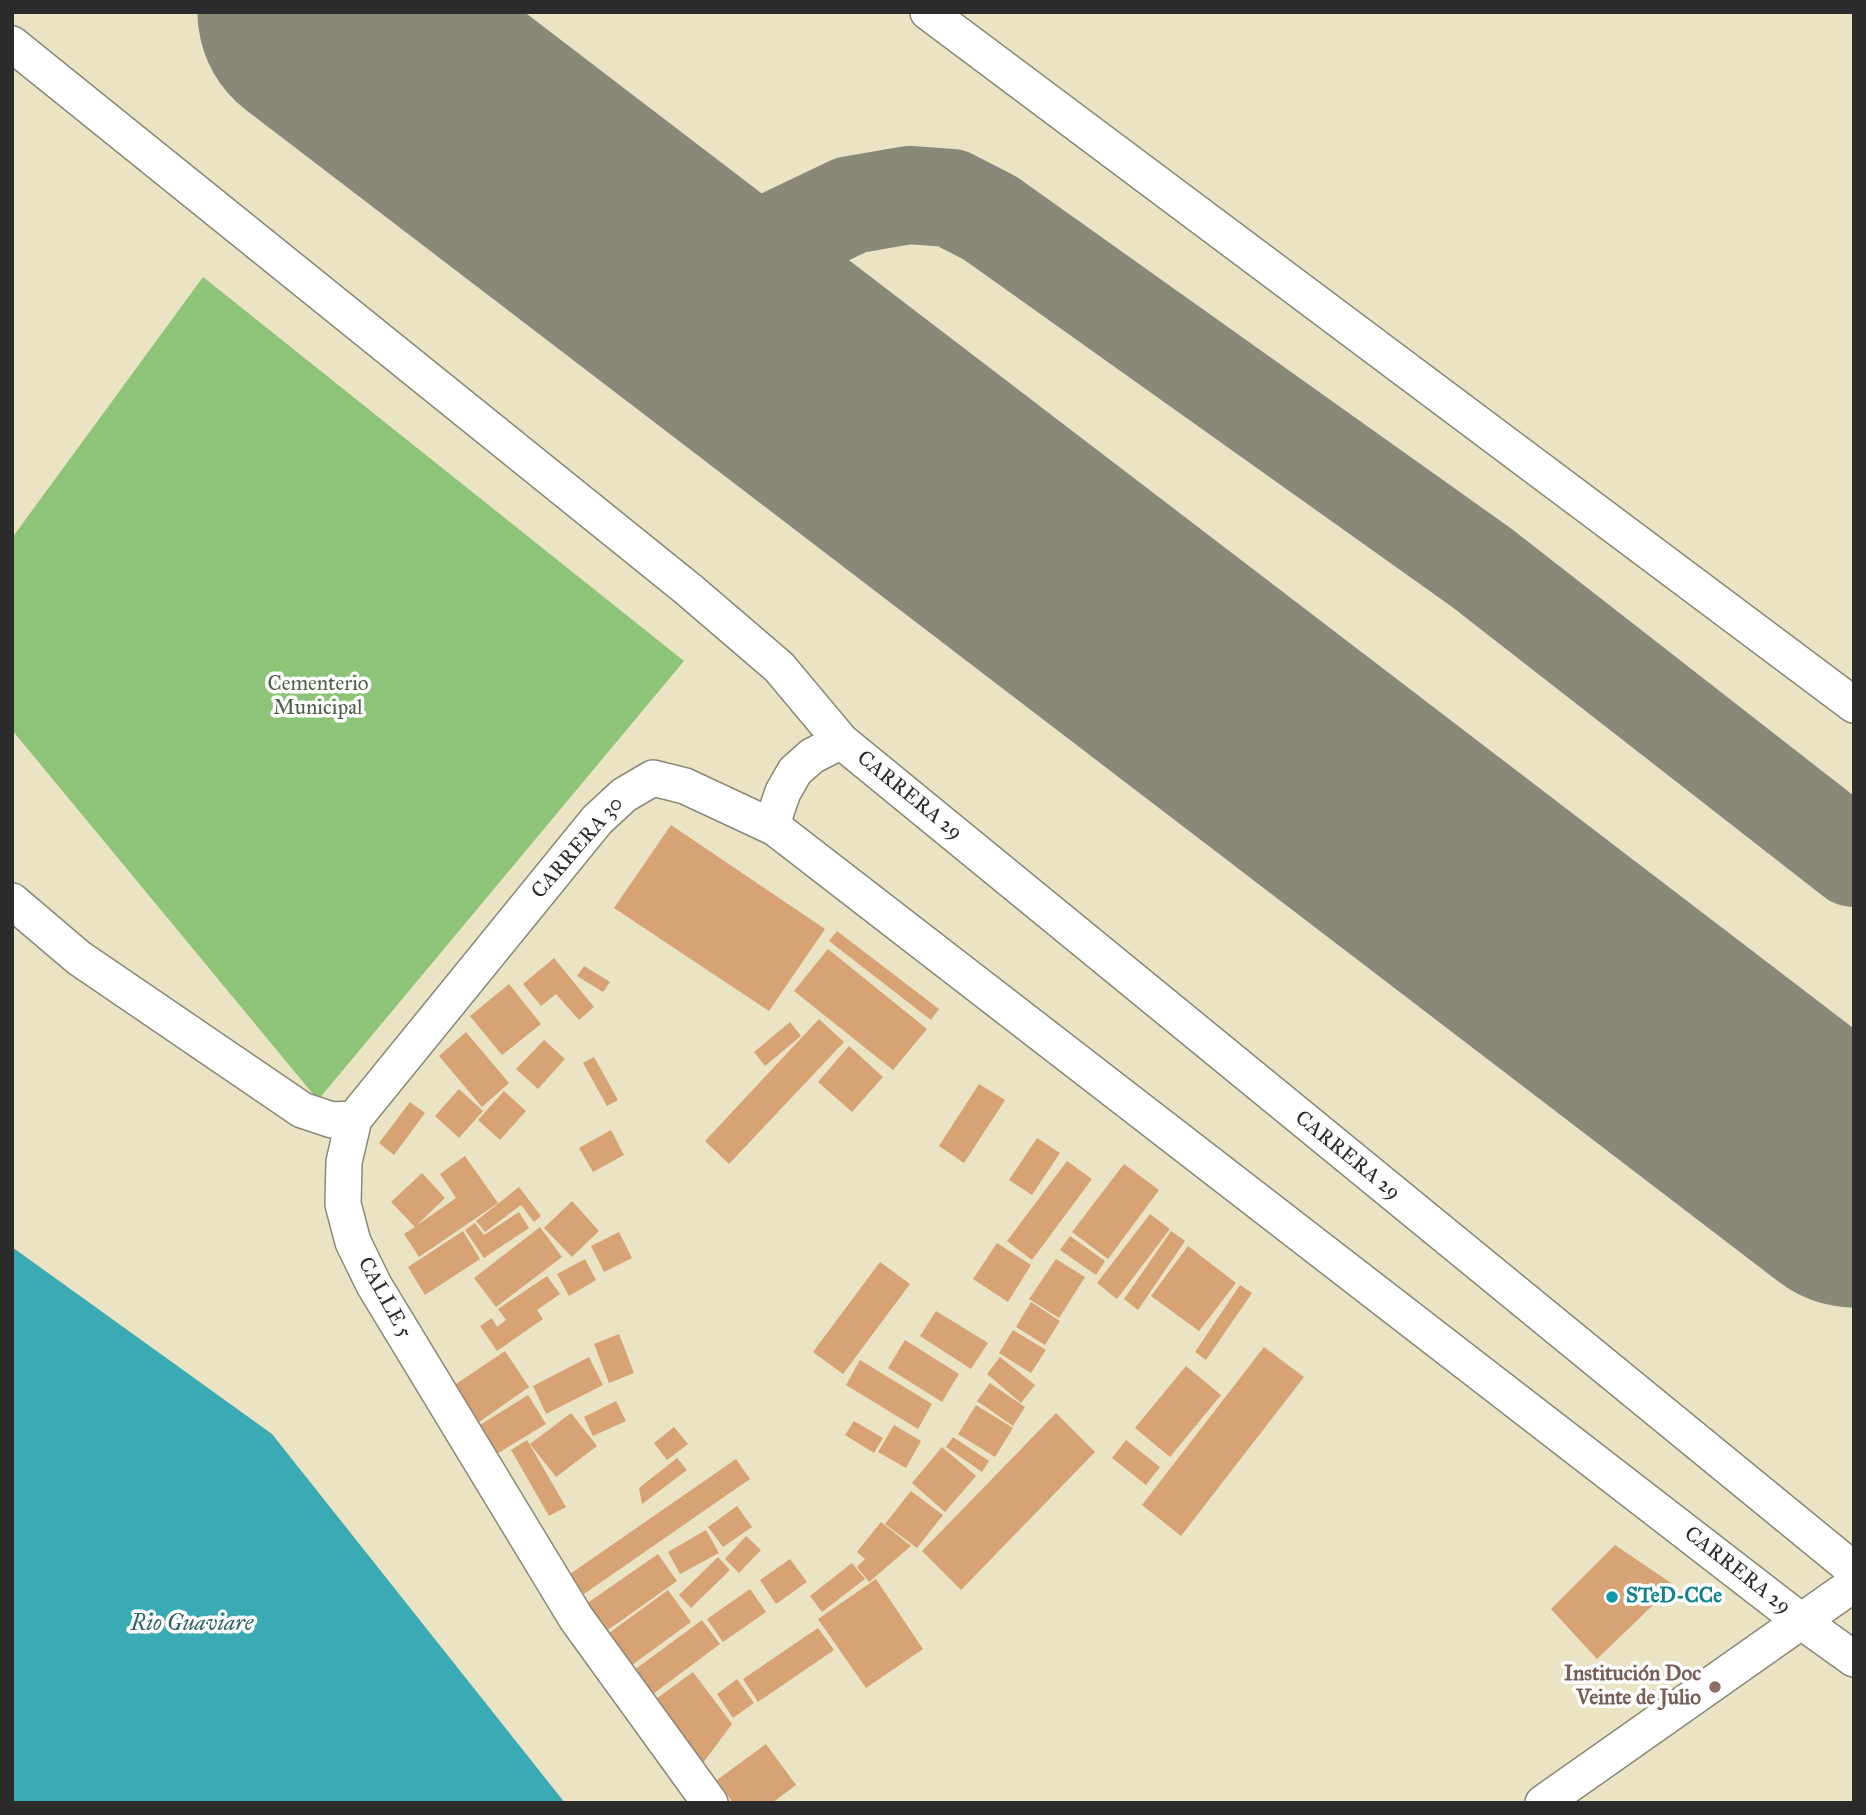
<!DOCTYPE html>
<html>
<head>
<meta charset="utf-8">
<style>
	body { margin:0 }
	#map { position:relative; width:1866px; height:1815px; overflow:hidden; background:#eae4c4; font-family:"IM FELL Great Primer",serif }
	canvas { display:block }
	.frame { position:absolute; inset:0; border:14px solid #2b2b2b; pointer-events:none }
</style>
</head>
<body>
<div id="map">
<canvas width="1866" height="1815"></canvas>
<div class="frame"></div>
</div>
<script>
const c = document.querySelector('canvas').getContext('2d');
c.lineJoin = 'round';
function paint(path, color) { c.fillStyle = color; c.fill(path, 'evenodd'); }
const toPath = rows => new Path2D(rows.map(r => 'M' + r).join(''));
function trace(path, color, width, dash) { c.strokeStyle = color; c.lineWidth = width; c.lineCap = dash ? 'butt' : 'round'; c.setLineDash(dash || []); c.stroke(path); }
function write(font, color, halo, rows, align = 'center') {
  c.font = font + ' "IM FELL Great Primer",serif'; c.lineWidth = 7; c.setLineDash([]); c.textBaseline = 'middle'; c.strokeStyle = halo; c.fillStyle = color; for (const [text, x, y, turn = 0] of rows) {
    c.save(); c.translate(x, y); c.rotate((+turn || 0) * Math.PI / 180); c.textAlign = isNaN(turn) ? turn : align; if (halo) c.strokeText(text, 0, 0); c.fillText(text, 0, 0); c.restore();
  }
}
paint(toPath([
	[203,277,684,661,318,1100,12,730,12,538]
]), '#8dc477');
paint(toPath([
	[12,1247,272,1434,565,1803,12,1803]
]), '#3aabb5');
trace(toPath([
	[679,287,851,205,909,195,951,198,990,218,1482,568,1854,858]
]), '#8a8878', 98);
trace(toPath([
	[321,12,1854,1184]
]), '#8a8878', 247);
paint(toPath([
	[671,825,825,929,769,1011,614,908],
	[837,931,939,1009,931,1020,829,941],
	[828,949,927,1029,893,1070,794,991],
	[554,958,594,1007,579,1020,556,994,541,1006,523,984],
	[584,966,610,982,603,992,577,976],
	[509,984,541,1024,502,1055,470,1016],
	[819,1019,844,1042,729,1164,705,1141],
	[790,1022,801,1036,765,1066,754,1052],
	[466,1032,509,1083,482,1107,439,1056],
	[544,1040,565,1059,538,1089,516,1069],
	[849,1046,883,1077,852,1112,818,1082],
	[594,1057,618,1100,607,1106,583,1063],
	[979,1084,1005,1100,964,1163,939,1146],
	[459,1089,483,1111,459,1138,435,1116],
	[504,1091,526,1111,500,1140,478,1120],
	[410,1102,425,1113,394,1155,379,1143],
	[611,1130,624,1155,593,1172,579,1148],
	[1037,1138,1060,1153,1032,1195,1009,1180],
	[465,1156,498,1203,419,1257,404,1234,415,1227,391,1202,422,1173,445,1198,416,1226,456,1198,440,1174],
	[1067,1161,1092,1179,1032,1260,1007,1241],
	[1124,1164,1159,1190,1108,1259,1072,1232],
	[519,1187,541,1216,534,1222,521,1205,485,1232,476,1221],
	[572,1201,599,1231,572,1257,544,1228],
	[519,1212,529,1228,484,1258,465,1230,475,1223,484,1235],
	[1150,1214,1170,1229,1117,1299,1097,1283],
	[540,1227,562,1257,496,1307,474,1278],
	[463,1231,480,1259,425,1295,408,1267],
	[1171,1231,1185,1241,1138,1310,1124,1299],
	[619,1232,632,1258,604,1272,591,1246],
	[1070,1236,1105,1261,1096,1275,1060,1250],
	[997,1243,1031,1265,1008,1302,973,1279],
	[1188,1246,1236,1283,1199,1331,1151,1296],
	[585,1259,596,1280,569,1296,557,1274],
	[1056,1259,1085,1277,1059,1318,1029,1299],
	[880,1262,910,1284,843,1374,813,1352],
	[547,1276,560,1294,537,1310,543,1319,497,1351,480,1326,492,1318,497,1327,506,1320,498,1309],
	[1240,1285,1252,1293,1206,1360,1195,1352],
	[1031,1302,1060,1321,1045,1345,1016,1327],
	[936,1311,988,1343,971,1369,920,1336],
	[1013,1330,1046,1350,1031,1373,999,1353],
	[619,1334,634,1373,609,1383,594,1344],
	[905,1340,959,1374,942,1402,888,1368],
	[1264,1347,1304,1377,1181,1536,1142,1505],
	[505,1351,529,1387,472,1427,447,1390],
	[589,1357,603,1385,546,1414,533,1386],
	[1000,1357,1035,1385,1021,1403,987,1374],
	[860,1360,932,1404,918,1429,846,1385],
	[1186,1366,1221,1395,1170,1457,1135,1428],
	[990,1383,1025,1407,1013,1426,977,1401],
	[528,1395,546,1424,490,1458,472,1430],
	[616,1401,626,1421,593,1436,584,1417],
	[976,1405,1013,1428,995,1457,958,1434],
	[571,1413,597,1446,556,1477,530,1444],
	[1056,1413,1095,1452,961,1590,922,1551],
	[854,1421,883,1438,874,1453,845,1435],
	[894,1425,921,1441,906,1468,878,1452],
	[674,1427,688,1444,667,1460,654,1443],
	[953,1437,989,1461,982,1472,946,1447],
	[527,1440,566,1507,549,1516,511,1450],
	[1126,1440,1160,1467,1146,1485,1112,1458],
	[942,1447,976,1476,945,1512,912,1483],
	[677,1458,687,1470,642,1504,639,1488],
	[736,1459,750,1479,584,1594,570,1574],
	[911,1491,943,1515,917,1548,885,1524],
	[737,1506,752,1527,723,1547,708,1527],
	[881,1522,911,1546,869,1582,857,1567,865,1559,857,1552],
	[706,1530,719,1553,680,1574,668,1552],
	[746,1536,761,1550,739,1573,725,1559],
	[1615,1545,1674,1585,1597,1659,1551,1609],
	[658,1554,677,1581,605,1632,586,1604],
	[718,1557,730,1570,691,1608,679,1595],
	[790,1559,807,1582,776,1604,760,1580],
	[852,1563,865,1579,822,1612,810,1596],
	[876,1579,923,1649,866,1688,818,1619],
	[750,1589,766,1612,723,1642,707,1619],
	[668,1590,691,1622,628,1668,605,1636],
	[702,1620,720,1644,645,1700,626,1676],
	[818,1628,834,1650,758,1702,743,1679],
	[693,1672,732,1724,694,1775,645,1707],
	[737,1679,754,1703,733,1718,717,1694],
	[766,1744,796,1785,772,1803,733,1803,717,1780]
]), '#d7a274');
const street = toPath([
	[928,12,1854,705],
	[12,44,688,589,779,667,841,741,1854,1570],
	[775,828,1801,1621,1854,1659],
	[12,901,79,958,302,1110,332,1120,354,1119],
	[710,1803,576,1618,374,1285,353,1242,343,1204,344,1162,354,1119,597,820,624,795,653,778,685,786,775,828,775,815,783,792,795,771,812,756,841,741],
	[1543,1803,1854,1584]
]);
trace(street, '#8a8878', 38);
trace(street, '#fff', 35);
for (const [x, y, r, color] of [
	[1612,1597,7,"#0f9aa8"],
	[1715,1687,7,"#8d6e63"]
]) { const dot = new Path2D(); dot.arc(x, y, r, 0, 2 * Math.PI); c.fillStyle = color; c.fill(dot); trace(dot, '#fff', 2.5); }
write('21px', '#4d6146', '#fff', [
	["Cementerio",318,685],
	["Municipal",318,709]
]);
write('21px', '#2b2b2b', '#fff', [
	["CARRERA 29",909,796,39],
	["CARRERA 30",578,848,-49],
	["CARRERA 29",1347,1156,39],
	["CALLE 5",384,1298,61],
	["CARRERA 29",1737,1571,38]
]);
write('bold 21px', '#0d838f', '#fff', [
	["STeD-CCe",1626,1597]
], 'left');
write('bold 21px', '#785e54', '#fff', [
	["Institución Doc",1701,1675],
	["Veinte de Julio",1701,1699]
], 'right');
write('italic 23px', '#326569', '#fff', [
	["Rio Guaviare",192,1624]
]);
</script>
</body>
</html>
